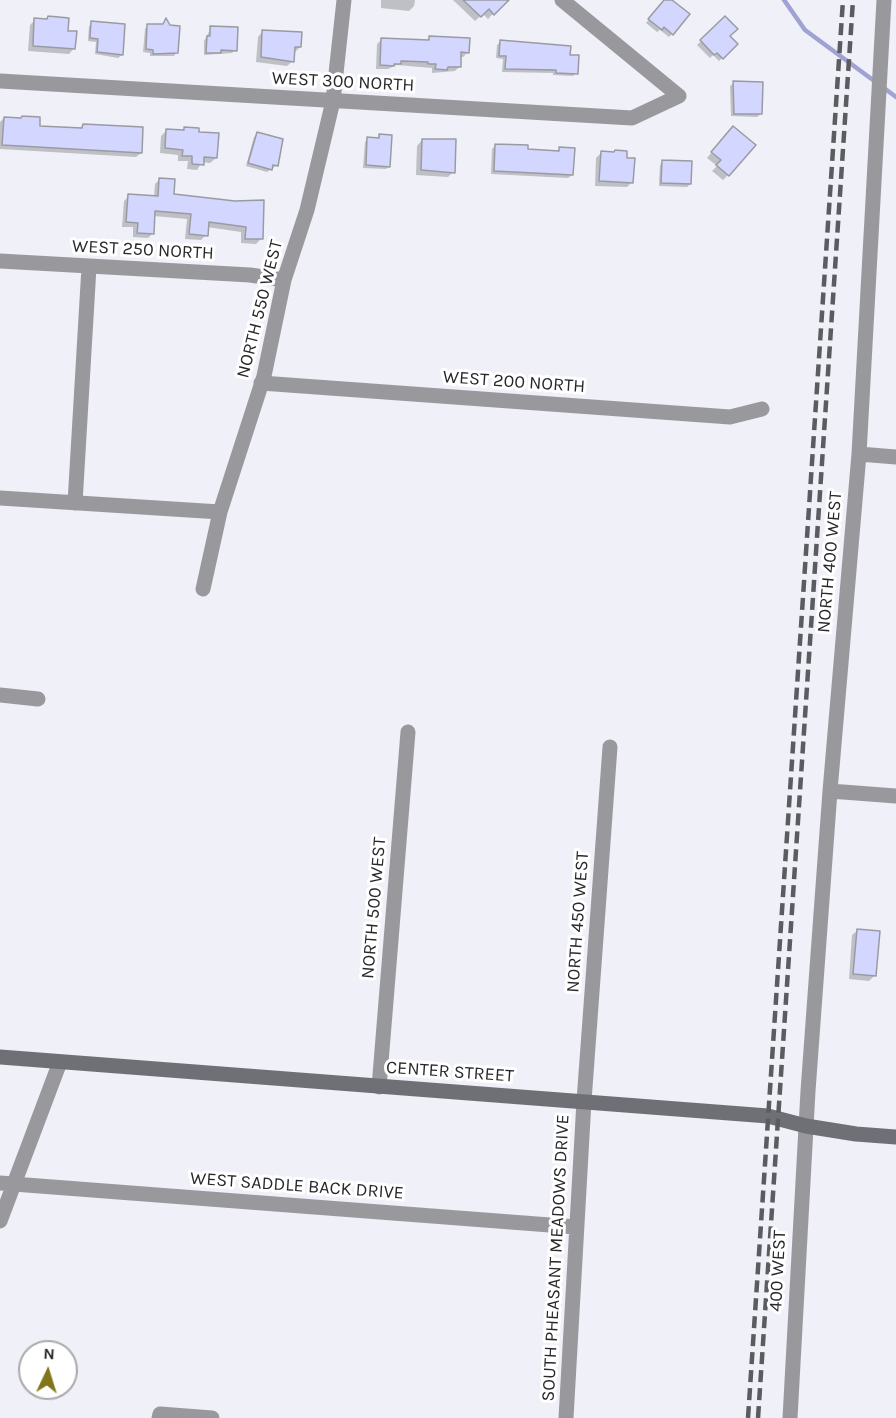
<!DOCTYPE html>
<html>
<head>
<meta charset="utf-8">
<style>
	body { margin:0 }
	#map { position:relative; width:896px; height:1418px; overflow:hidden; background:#eff0f8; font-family:Karla,sans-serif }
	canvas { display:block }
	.north { position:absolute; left:18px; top:1340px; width:60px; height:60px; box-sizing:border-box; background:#fff; border:2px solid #a9a9aa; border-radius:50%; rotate:4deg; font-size:16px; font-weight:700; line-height:24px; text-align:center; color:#28282b }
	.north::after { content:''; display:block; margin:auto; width:21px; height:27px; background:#82761a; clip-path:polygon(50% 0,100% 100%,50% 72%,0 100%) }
</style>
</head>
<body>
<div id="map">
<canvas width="896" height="1418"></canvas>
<div class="north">N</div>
</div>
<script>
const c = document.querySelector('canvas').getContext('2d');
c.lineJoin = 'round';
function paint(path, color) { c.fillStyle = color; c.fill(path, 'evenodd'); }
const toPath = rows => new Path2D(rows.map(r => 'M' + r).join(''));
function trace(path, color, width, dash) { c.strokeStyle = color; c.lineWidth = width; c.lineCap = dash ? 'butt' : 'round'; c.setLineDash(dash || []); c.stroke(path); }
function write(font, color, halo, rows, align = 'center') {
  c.font = font + ' Karla,sans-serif'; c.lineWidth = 6; c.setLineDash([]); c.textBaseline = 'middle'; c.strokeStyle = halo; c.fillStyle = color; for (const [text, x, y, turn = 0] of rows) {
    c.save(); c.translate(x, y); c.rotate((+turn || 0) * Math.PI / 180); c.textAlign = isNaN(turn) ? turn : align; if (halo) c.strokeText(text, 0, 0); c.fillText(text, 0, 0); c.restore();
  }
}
paint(toPath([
	[381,0,415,0,414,6,409,11,381,8],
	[453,0,506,0,488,19,483,14,475,21],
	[665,0,670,0,672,34,669,37,660,30,657,32,646,23],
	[725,18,728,36,736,44,719,61,713,55,710,58,697,45],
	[35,20,66,32,74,48,69,54,28,51,30,25],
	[165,21,177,52,174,56,150,56,150,53,143,52,145,29,148,25,162,26],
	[92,23,122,55,118,58,95,54,96,42,88,41,89,26],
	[211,28,235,50,232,53,204,55,204,41],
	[263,31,300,47,295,52,293,61,287,66,256,62,258,37],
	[430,37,468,52,463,57,460,57,459,67,455,71,432,73,432,68,397,65,388,69,376,69,377,44,382,39,426,41],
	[500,42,569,57,576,73,573,76,553,75,553,73,502,72,503,59,496,58,497,45],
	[734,83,761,114,757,117,731,116,730,86],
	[4,118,38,128,79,129,83,125,141,153,136,157,0,149,0,122],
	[185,129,197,133,216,158,210,163,202,162,197,170,187,169,188,161,178,161,178,155,160,153,161,136,167,130,182,131],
	[728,133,728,175,723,180,712,171,717,166,707,158],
	[257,134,277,165,267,172,246,166,254,137],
	[380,135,389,166,386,169,363,168,365,142,368,138,376,139],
	[422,140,453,172,448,177,416,175,417,146],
	[496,145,527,151,557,152,560,148,572,175,568,178,491,174,492,149],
	[601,153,632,182,627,187,595,186,596,158],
	[663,162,690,184,687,187,659,186,660,165],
	[160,179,172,195,235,202,261,239,256,244,241,243,241,232,207,227,206,235,201,240,185,239,187,219,154,216,153,233,148,238,133,237,133,227,122,227,124,201,129,196,154,197,155,184],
	[858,930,875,975,869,981,849,979,852,935]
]), '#0003');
trace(toPath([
	[784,0,805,30,877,83],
	[884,88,896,97]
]), '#9fa2d3', 4.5);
const building = toPath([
	[463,0,509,0,494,15,489,9,481,17,463,0],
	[664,0,672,0,690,14,673,35,664,27,662,30,648,19,664,0],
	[48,16,69,18,68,31,77,31,75,49,33,46,34,18,47,19,48,16],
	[725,16,738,29,730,36,738,44,723,59,717,53,714,55,700,40,725,16],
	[166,18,170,25,180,26,178,53,153,54,153,50,146,49,147,24,163,24,166,18],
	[91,21,125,24,123,55,97,52,98,39,90,38,91,21],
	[210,26,238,27,237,51,221,50,221,53,206,53,207,36,210,36,210,26],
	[262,30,302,32,301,47,295,47,294,62,261,57,262,30],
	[429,36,470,38,469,53,461,52,461,67,448,67,447,70,435,69,436,64,428,64,428,62,401,61,401,64,394,64,394,66,380,65,381,38,429,40,429,36],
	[500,40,571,46,570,55,579,55,578,74,556,73,556,70,505,69,506,56,499,56,500,40],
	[733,81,763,82,762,114,734,114,733,81],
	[22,116,40,117,40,126,82,128,83,124,143,127,142,153,2,145,4,117,21,118,22,116],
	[733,126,756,145,729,176,716,165,721,160,711,152,733,126],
	[184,127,199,128,199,132,219,133,217,158,204,157,204,165,192,164,192,156,182,156,183,150,165,148,166,129,184,130,184,127],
	[257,132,283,139,278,166,273,165,272,170,248,163,257,132],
	[379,134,392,135,390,167,366,165,367,137,379,138,379,134],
	[422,139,456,139,455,173,421,170,422,139],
	[495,144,528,145,528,149,559,151,559,147,575,148,573,175,494,171,495,144],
	[615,150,627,151,627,158,635,158,633,183,599,181,601,151,614,152,615,150],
	[662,160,692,161,691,184,661,183,662,160],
	[159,178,175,179,174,194,235,201,264,200,263,239,245,239,246,227,209,222,208,236,189,234,191,214,155,211,154,234,137,233,138,223,126,222,128,194,158,196,159,178],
	[857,929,880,931,876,976,853,974,857,929]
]);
paint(building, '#d3d6ff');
trace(building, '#9a9ba2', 1.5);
trace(toPath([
	[0,81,632,118,679,96,562,0],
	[0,261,250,275,284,280],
	[261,383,730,417,762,409],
	[859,454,896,457],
	[0,498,220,512],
	[75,503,89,267],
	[203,589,220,512,264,376,284,280,307,210,333,101,344,0],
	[0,695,38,699],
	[830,791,896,796],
	[379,1087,408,732],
	[0,1183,576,1227],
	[0,1221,60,1062],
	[159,1418,160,1414,212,1418],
	[566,1418,584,1101,610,747],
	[790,1418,808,1091,830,791,859,454,884,0]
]), '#99999d', 15);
trace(toPath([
	[0,1057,768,1116,806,1126,856,1134,896,1137]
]), '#6f7075', 15);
trace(toPath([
	[748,1418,843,0],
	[758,1418,853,0]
]), '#5c5c60', 4.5, [12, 6]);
write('18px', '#28282b', '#fff', [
	["WEST 300 NORTH",343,82,3],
	["WEST 250 NORTH",143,250,3],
	["NORTH 550 WEST",260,309,-76],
	["WEST 200 NORTH",514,382,4],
	["NORTH 400 WEST",830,562,-85],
	["NORTH 500 WEST",374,908,-85],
	["NORTH 450 WEST",578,922,-86],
	["CENTER STREET",450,1072,4],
	["WEST SADDLE BACK DRIVE",297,1186,4],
	["SOUTH PHEASANT MEADOWS DRIVE",556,1258,-87],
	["400 WEST",778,1271,-87]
]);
</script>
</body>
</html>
